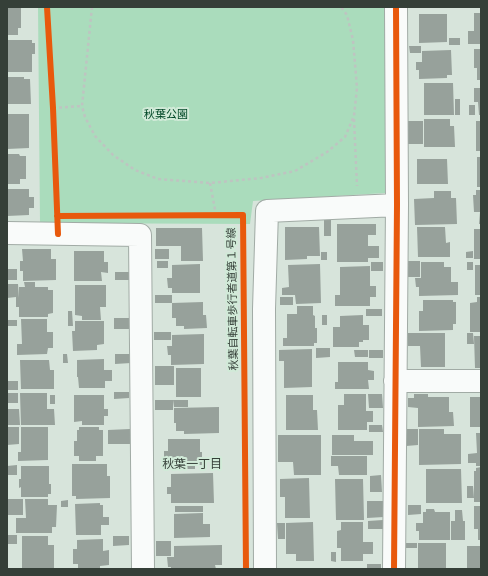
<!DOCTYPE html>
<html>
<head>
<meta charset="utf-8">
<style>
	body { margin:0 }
	#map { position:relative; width:488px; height:576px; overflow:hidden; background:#d7e4db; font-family:"IBM Plex Sans",sans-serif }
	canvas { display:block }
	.frame { position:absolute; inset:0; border:8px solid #353f38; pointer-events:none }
</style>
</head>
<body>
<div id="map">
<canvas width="488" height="576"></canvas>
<div class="frame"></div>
</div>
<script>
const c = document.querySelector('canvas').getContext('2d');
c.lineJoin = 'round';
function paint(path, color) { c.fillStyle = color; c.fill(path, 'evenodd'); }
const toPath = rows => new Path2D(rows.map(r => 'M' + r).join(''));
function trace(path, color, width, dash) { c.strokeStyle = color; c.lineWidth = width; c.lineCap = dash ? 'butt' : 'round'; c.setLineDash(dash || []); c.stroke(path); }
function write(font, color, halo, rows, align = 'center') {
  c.font = font + ' "IBM Plex Sans","Noto Sans JP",sans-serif'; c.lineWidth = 4; c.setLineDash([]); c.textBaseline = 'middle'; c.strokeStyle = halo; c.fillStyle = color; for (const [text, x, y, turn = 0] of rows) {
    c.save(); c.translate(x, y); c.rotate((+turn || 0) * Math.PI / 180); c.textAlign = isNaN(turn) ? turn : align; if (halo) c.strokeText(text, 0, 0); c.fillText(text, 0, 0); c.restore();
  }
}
paint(toPath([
	[38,7,386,7,385,193,253,201,250,224,40,223]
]), '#aadcbc');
paint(toPath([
	[7,7,21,7,21,28,18,28,18,35,7,35],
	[474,13,481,13,481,44,474,44],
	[419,14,447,14,447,42,419,43],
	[468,31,474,31,474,44,468,44],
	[449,38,460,38,460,45,449,45],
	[7,40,32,40,32,43,35,43,35,54,32,54,32,72,7,72],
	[409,46,421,46,421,53,410,53],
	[474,49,481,49,481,80,477,80,477,68,474,68],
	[451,50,452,75,447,75,447,78,419,79,419,70,416,70,416,62,422,62,422,51],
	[7,77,24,77,24,79,30,79,31,104,7,104],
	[424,83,453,83,454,115,424,115],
	[474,88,481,88,481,115,479,115,478,102,474,102],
	[455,99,460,99,460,115,455,115],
	[469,105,475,105,475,115,469,115],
	[7,114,29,114,29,148,7,149],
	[424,119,450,119,450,126,454,126,455,147,424,147],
	[407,121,423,121,423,144,408,144],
	[476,121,481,121,481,151,476,151],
	[7,154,19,154,20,156,26,156,26,179,20,179,20,184,7,184],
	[477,157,481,157,481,187,477,187],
	[417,159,447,159,448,184,417,184],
	[7,189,29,189,29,197,34,197,34,208,29,208,29,215,7,216],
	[476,190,481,190,481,224,479,224,480,212,474,212,473,195,476,195],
	[434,191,451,191,451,198,456,198,457,224,415,225,414,199,434,198],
	[324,220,331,220,331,236,324,236],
	[337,224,376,224,376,235,368,235,368,246,379,246,379,258,368,258,368,262,337,262],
	[285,227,319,227,320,256,307,256,307,259,285,260],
	[417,227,445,227,446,243,450,242,450,257,418,257],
	[156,228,202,228,203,261,181,261,181,246,156,246],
	[474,229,481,229,481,259,474,259],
	[22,249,51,249,51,259,56,259,56,280,23,281,23,271,20,271,20,261,23,261],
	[155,249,169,249,169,259,155,259],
	[74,251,104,251,104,262,108,262,108,273,101,272,102,281,74,281],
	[473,251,473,258,466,258,466,252],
	[321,252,327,252,327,260,321,260],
	[157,261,168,261,168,268,157,268],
	[408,261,420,261,420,277,408,277],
	[371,262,383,262,383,271,371,271],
	[421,262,444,262,444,267,451,267,451,282,458,282,458,295,419,296,419,287,416,287,415,278,421,278],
	[467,262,473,262,473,270,467,270],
	[200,264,200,293,172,293,172,288,168,288,167,278,172,278,172,265],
	[320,264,321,303,296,304,295,295,282,295,282,288,289,287,288,265],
	[475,265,481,265,481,295,475,295],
	[370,266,370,286,376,286,376,297,370,297,370,306,335,306,335,295,340,295,340,267],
	[7,269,17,269,17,280,7,280],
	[115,272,129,272,129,280,115,280],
	[24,282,35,282,35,287,48,287,48,290,53,290,53,313,48,314,48,317,19,317,19,307,16,307,16,297,7,298,7,284,18,284,19,298,19,287,25,287],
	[75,285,106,285,106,307,100,307,101,320,82,320,82,316,75,315],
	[155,295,172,295,172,303,155,303],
	[280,297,293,297,293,305,280,305],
	[477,297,481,297,481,332,470,332,470,303,477,302],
	[423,300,453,300,453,302,456,302,456,324,453,324,453,330,419,331,419,311,423,311],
	[203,302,203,315,206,315,207,328,184,329,184,326,176,326,176,318,172,318,172,303],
	[297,306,313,306,313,315,315,316,315,328,317,328,317,343,314,343,314,346,283,346,283,338,287,338,287,314,297,314],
	[366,309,382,309,382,316,366,316],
	[68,311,72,311,73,326,68,326],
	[322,315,327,315,327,325,322,325],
	[363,315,363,325,369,325,369,340,363,340,363,342,359,342,359,347,333,347,333,327,340,327,340,316],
	[114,318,130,318,130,329,114,329],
	[21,319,47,319,47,332,53,332,53,348,48,348,47,354,17,355,17,344,22,344],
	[7,320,17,320,17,326,7,326],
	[75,321,104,321,104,344,97,345,97,350,73,351,72,331,75,331],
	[154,332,171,332,171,340,154,340],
	[408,333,445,333,445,367,421,367,420,346,408,346],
	[467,333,473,333,474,344,467,344],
	[204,334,204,364,171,365,171,355,168,355,167,346,172,346,172,335],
	[474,336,481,336,481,368,475,368],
	[316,348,330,348,330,357,316,358],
	[312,349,312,387,284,388,284,361,279,361,279,350],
	[354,350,368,350,368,357,355,357],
	[369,350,383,350,383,358,369,358],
	[63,354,67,354,68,363,63,363],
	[115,354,131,354,131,363,115,364],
	[104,359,104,370,112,370,112,381,105,381,105,388,79,388,78,377,77,377,77,360],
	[20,360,49,360,50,370,54,370,54,389,21,389],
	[338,362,368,362,368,370,374,371,374,380,368,380,369,389,335,389,335,382,338,382],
	[155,366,174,366,174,385,155,385],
	[176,368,201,368,201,397,176,397],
	[7,381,18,381,18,390,7,390],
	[114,392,129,392,129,398,114,399],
	[7,393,18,393,18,403,7,403],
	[20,393,47,393,47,409,54,409,55,425,21,425],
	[344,394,366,394,366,411,373,411,373,422,367,422,367,430,338,430,338,405,344,405],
	[368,394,382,394,383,408,369,408],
	[414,394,428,394,428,397,449,397,449,412,453,412,454,426,418,427,418,408,408,407,408,398,414,398],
	[50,395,55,395,55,404,50,404],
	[74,395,104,395,104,409,108,409,108,416,104,416,104,425,82,425,82,421,74,422],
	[286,395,313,395,313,410,317,410,318,430,286,430],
	[470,397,481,397,481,427,470,427],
	[155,400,173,400,173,410,155,410],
	[173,400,188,400,188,407,174,407],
	[219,407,219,433,184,434,184,431,176,431,176,423,174,423,174,408],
	[7,409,19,409,20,425,7,425],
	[369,425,382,425,383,432,369,432],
	[7,427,19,427,19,444,7,445],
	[21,427,48,427,48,460,18,461,18,452,21,452],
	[79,427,99,427,99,430,103,430,103,456,96,456,96,461,79,461,79,456,74,456,74,441,77,441,77,430,79,430],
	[130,429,130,444,108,444,108,430],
	[406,429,418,429,418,445,406,446],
	[419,429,444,429,444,434,461,434,461,464,419,465],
	[476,433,481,433,481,466,476,466,476,463,468,463,468,454,477,453],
	[278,435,321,435,321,475,294,475,293,462,278,462],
	[332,435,354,435,354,441,373,441,373,455,332,455],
	[168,439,200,439,200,452,202,452,202,465,195,465,195,469,170,469,170,459,164,459,164,451,168,451],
	[331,456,367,456,367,475,339,475,338,466,331,466],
	[72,464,107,464,107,476,110,476,110,498,76,499,76,496,72,496],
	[17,465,17,475,7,475,7,466],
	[21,466,49,466,49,484,51,484,51,494,48,494,48,497,21,497,21,487,19,488,19,479,21,479],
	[481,467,481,502,474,502,474,471,476,471,476,468],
	[426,469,461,469,462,503,426,503],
	[213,473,214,503,171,503,171,494,167,494,167,487,171,487,171,474],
	[381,475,382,492,370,492,370,476],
	[309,478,310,518,285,518,285,497,280,497,280,479],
	[335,479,363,479,364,520,336,520],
	[467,486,473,486,474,498,467,498],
	[7,499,23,499,23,515,7,515],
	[25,499,48,499,48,505,57,505,56,527,52,527,52,533,16,533,16,518,26,518],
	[68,500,68,507,61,507,61,501],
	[367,501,384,501,384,517,367,518],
	[100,503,100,505,103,505,103,517,109,517,109,525,101,525,101,535,76,535,75,504],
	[408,505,421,505,421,514,408,515],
	[175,506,203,506,203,512,175,512],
	[474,506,481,506,481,540,478,540,478,529,474,529],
	[426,509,434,509,435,512,450,512,450,540,419,540,419,531,416,531,416,523,423,523,423,512,426,512],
	[455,510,462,510,463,521,465,521,465,540,451,540,451,521,455,521],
	[203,513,203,524,210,524,210,537,174,538,174,514],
	[383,520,384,529,368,529,368,521],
	[313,522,314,561,296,561,296,554,286,554,286,523],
	[341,522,363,522,363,542,373,542,373,554,363,554,363,561,341,561,341,548,337,548,337,531,341,530],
	[277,523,285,523,285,539,278,539],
	[7,535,17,535,17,544,7,544],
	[22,536,48,536,48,545,54,545,54,568,22,568],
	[113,536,129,536,129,545,113,546],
	[103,539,103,551,109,550,109,565,100,566,100,568,78,568,78,564,73,564,73,549,77,549,77,540],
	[156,541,171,541,171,556,156,556],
	[406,543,417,543,417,548,406,548],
	[418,543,446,543,446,569,418,569],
	[222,545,222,565,215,565,216,569,171,569,171,567,168,567,167,557,174,557,174,546],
	[467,546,481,546,481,569,467,569],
	[331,552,336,552,336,562,331,561],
	[367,564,381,564,381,569,367,569]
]), '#97a19b');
const minor = toPath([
	[7,233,140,235,143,569],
	[395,381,481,381],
	[265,569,264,309,267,211,397,205],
	[394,569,397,205,396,7]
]);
trace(minor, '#a1aba5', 24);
trace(toPath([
	[47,7,53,108,57,212],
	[92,7,82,106,85,117,95,136,113,155,135,170,158,179,210,183,261,178,295,171,327,152,345,137,354,116,357,88,353,40,347,15,341,7],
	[53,108,82,106],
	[354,119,357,186],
	[210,183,216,215],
	[151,215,243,215,243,219]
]), '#bec4c1', 2.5, [3, 3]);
trace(minor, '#f9fbfa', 22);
trace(toPath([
	[47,7,53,108,58,234],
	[57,216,243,215,246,569],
	[394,569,397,205,396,7]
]), '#e8590c', 6);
write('11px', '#024827', '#d1ead8', [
	["秋葉公園",166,115]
]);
write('11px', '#353f38', '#d1ead8', [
	["秋葉自転車歩行者道第１号線",233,299,-91]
]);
write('12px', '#353f38', '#d1ead8', [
	["秋葉一丁目",192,465]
]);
</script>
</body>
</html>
